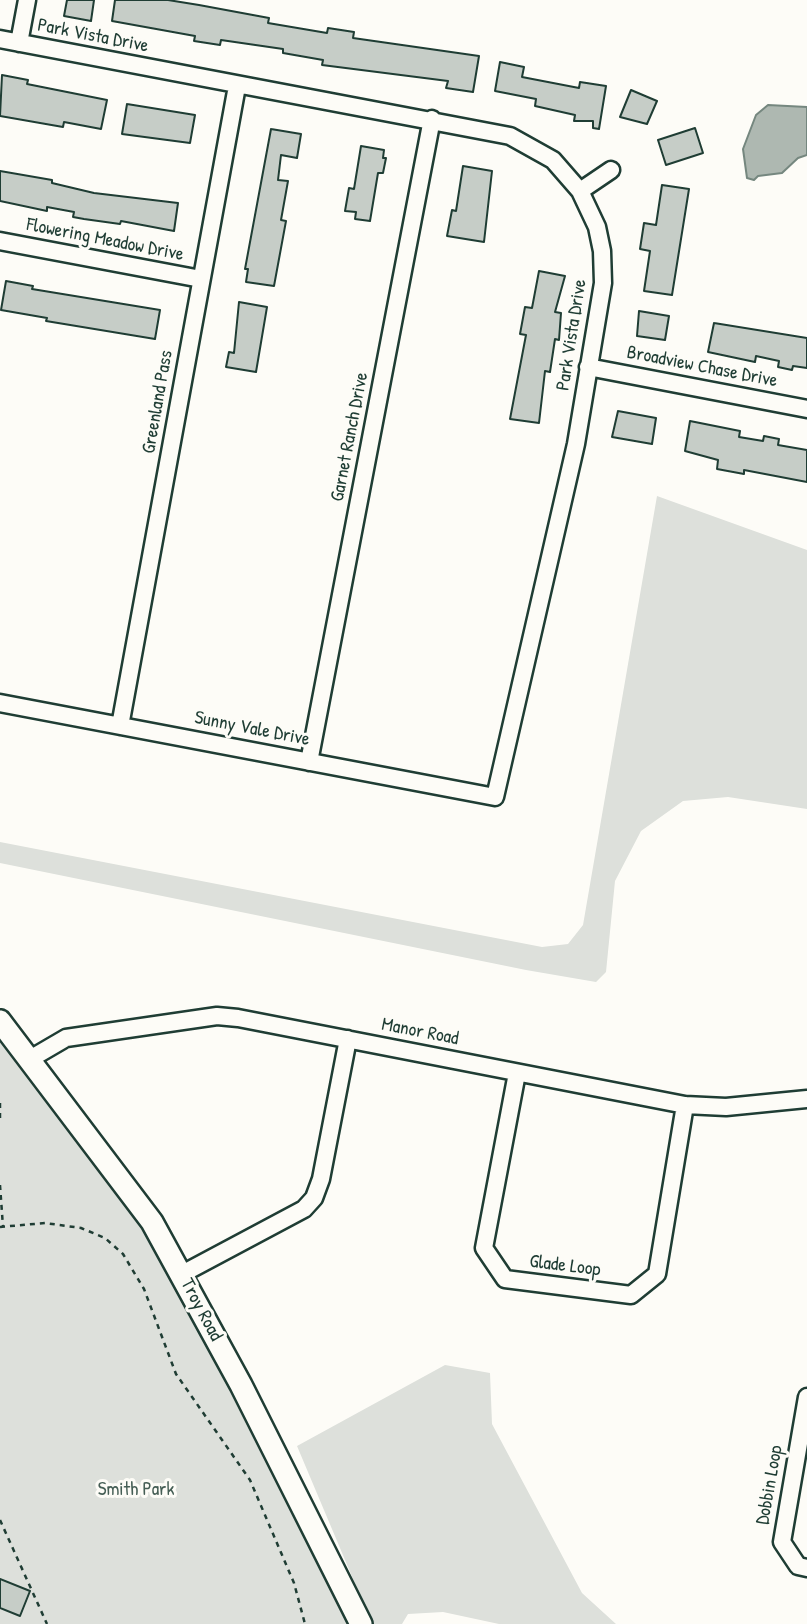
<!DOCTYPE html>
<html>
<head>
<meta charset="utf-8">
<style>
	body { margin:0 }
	canvas { display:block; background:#fdfcf7 }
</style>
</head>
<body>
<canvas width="807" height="1624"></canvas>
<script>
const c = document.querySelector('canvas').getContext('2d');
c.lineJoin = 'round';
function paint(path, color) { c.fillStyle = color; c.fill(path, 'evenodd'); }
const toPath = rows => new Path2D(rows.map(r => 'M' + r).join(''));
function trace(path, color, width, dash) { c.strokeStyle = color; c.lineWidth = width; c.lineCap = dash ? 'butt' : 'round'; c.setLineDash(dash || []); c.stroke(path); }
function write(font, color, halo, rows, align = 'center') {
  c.font = font + ' "Patrick Hand",sans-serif'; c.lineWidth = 6; c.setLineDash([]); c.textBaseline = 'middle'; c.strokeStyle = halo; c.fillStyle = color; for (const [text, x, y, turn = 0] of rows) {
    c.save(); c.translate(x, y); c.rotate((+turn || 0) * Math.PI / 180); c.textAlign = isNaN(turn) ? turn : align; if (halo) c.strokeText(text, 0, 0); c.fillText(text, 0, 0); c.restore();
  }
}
paint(toPath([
	[657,496,807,550,807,809,728,797,683,801,641,831,615,881,606,972,596,982,526,970,0,863,0,842,542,947,568,944,583,925],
	[0,1036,157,1238,353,1624,0,1624],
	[445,1365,490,1373,492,1424,582,1593,616,1624,499,1624,443,1612,408,1614,402,1624,372,1624,297,1446]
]), '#dde0db');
const water = toPath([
	[768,105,807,107,807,155,798,158,782,173,758,176,754,180,747,178,743,149,756,115,768,105]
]);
paint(water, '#aeb8b1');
trace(water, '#75877f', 2);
const building = toPath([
	[67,0,94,0,91,21,64,16,67,0],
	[115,0,168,0,199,5,269,18,268,23,327,33,328,28,354,32,353,38,479,56,473,92,446,88,448,81,322,65,323,60,283,53,283,49,221,40,220,45,194,41,195,36,112,21,115,0],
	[500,62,524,67,522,77,579,88,580,82,606,86,599,129,593,128,593,121,574,121,575,115,535,106,536,99,495,91,500,62],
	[2,75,28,80,27,84,107,100,101,129,64,122,63,127,0,116,2,75],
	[631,90,657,101,647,124,620,117,631,90],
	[127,104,195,115,190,143,122,134,127,104],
	[695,128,703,153,666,165,658,140,695,128],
	[271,129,301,134,297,158,281,155,278,180,288,181,281,220,286,221,274,286,246,282,248,269,245,269,271,129],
	[361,146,384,150,383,158,386,158,383,173,378,173,370,221,355,219,356,212,345,211,349,188,354,189,361,146],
	[463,166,492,171,484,242,447,236,452,210,456,211,463,166],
	[0,171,52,180,52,183,94,193,178,203,174,231,121,221,120,224,84,219,73,217,74,212,47,207,47,211,0,201,0,171],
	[662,185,689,189,672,295,644,291,650,251,640,249,644,223,656,225,662,185],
	[539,271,565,276,555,312,561,313,559,340,555,339,550,372,545,371,539,423,510,419,526,335,520,334,525,307,532,308,539,271],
	[6,281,33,286,32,289,160,310,155,339,46,321,47,318,1,310,6,281],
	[239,302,267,307,256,372,226,367,229,352,234,353,239,302],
	[639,311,669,316,665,340,637,336,639,311],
	[714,323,807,338,807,368,793,366,792,370,778,367,779,361,756,356,755,362,708,352,714,323],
	[618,411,656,418,652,444,612,437,618,411],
	[690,421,740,431,739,437,763,441,764,436,779,439,778,445,807,450,807,482,744,470,744,474,717,469,718,460,685,451,690,421],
	[0,1579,30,1591,20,1616,0,1608,0,1579]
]);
paint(building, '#c6cdc7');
trace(building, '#1f3d34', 2);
const minor = toPath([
	[0,39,510,136,553,160,580,191,597,227,602,251,603,283,576,444,495,797,0,703],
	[19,43,27,0],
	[580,191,611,170],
	[0,241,201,279],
	[588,367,807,409],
	[120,726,237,86],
	[309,762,432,119],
	[30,1059,66,1038,217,1016,238,1018,685,1105,726,1107,807,1099],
	[517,1073,484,1248,505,1279,631,1295,657,1274,685,1105],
	[182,1274,304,1209,314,1198,321,1179,348,1039],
	[807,1397,782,1542,798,1566,807,1568]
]);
const tertiary = toPath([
	[0,1021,152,1222,241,1385,361,1624]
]);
trace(minor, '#1f3d34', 21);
trace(tertiary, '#1f3d34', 26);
trace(toPath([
	[0,1103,0,1122],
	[0,1185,3,1227],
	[0,1227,45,1223,81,1228,105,1238,123,1254,144,1289,176,1374,250,1480,294,1583,305,1624],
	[0,1520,47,1624]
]), '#1f3d34', 2.5, [5, 5]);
trace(minor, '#fdfcf7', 16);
trace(tertiary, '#fdfcf7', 21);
write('19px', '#1f3d34', '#fdfcf7', [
	["Park Vista Drive",93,36,11],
	["Flowering Meadow Drive",105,240,11],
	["Park Vista Drive",572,335,-81],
	["Broadview Chase Drive",702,367,11],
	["Greenland Pass",158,402,-80],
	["Garnet Ranch Drive",350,437,-79],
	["Sunny Vale Drive",252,729,11],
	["Manor Road",420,1032,11],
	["Glade Loop",565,1266,7],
	["Troy Road",201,1310,62],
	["Dobbin Loop",770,1485,-80]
]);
write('19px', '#455e55', '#fdfcf7', [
	["Smith Park",136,1490]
]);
</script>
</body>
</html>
